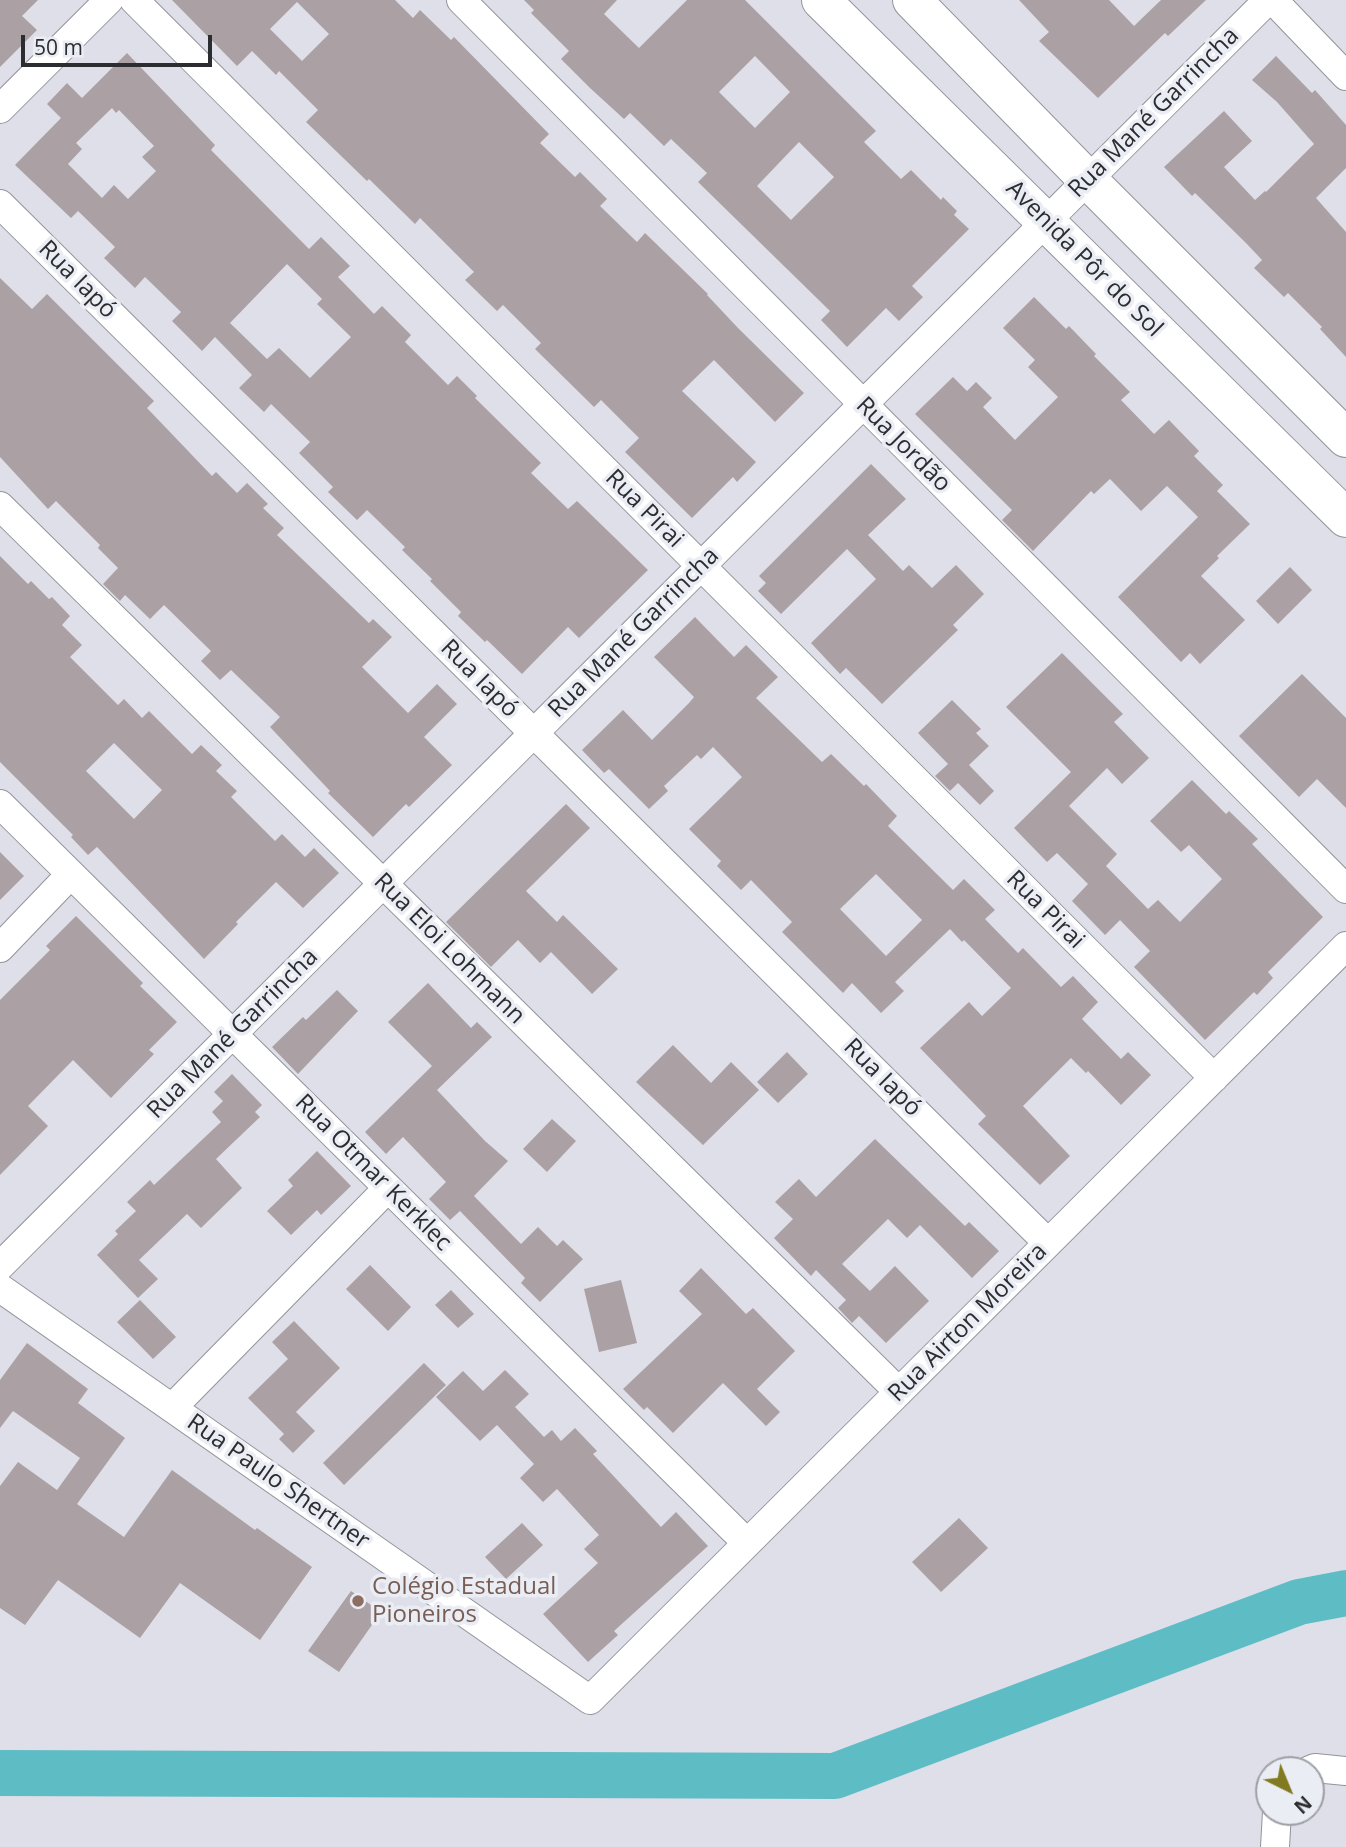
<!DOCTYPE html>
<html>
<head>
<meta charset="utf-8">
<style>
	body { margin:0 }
	#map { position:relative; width:1346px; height:1847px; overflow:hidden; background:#dedfe8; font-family:"Open Sans",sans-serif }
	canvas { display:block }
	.north { position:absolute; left:1255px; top:1756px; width:70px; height:70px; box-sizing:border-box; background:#ebedf5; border:2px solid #9fa0a6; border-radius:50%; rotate:137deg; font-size:19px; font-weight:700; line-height:28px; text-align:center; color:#2c2d30 }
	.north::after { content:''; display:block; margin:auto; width:24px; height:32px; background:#817a20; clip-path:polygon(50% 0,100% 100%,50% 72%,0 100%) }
	.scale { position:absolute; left:21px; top:35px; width:191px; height:32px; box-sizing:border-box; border:4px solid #2c2d30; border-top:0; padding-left:9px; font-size:21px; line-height:24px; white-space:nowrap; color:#2c2d30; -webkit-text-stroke:5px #ebedf5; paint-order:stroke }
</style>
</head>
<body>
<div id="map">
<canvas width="1346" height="1847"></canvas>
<div class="north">N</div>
<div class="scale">50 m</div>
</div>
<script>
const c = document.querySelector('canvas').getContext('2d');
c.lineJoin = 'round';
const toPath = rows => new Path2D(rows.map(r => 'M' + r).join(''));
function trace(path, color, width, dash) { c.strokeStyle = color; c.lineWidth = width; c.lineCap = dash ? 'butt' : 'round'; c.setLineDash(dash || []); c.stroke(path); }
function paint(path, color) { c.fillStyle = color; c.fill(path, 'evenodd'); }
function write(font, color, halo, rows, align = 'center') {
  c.font = font + ' "Open Sans",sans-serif'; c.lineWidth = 7; c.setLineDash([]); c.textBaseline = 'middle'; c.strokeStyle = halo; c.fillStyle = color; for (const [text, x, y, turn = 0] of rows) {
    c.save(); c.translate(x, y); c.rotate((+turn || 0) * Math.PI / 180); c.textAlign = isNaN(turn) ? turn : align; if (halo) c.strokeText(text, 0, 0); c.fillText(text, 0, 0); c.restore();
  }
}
trace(toPath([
	[0,1773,835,1776,1299,1602,1346,1593]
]), '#5ebcc5', 46);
paint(toPath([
	[0,0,38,0,22,16,37,30,0,67],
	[172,0,395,0,413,18,420,10,451,40,454,37,549,134,540,143,575,177,580,172,607,199,600,206,637,242,645,233,708,294,707,295,738,328,804,393,775,422,714,360,682,391,756,462,737,482,733,477,692,518,625,452,639,438,601,400,594,407,535,349,541,343,503,305,497,311,465,280,474,272,420,218,415,224,369,179,367,181,306,122,318,110,279,71,276,75,252,51,237,66],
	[297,2,329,34,302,61,270,29],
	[524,0,617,0,604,14,639,48,687,0,745,0,876,131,864,142,901,179,911,170,941,200,943,197,957,211,954,215,969,229,912,286,923,297,899,321,886,308,847,347,821,320,830,311,698,182,707,173,671,139,664,146,630,113,624,119,590,88,561,59,569,51,531,13,534,10],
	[755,56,790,92,755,128,719,92],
	[799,142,834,177,791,220,757,186],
	[1019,0,1109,0,1134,26,1161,0,1206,0,1168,36,1165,33,1098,98,1039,41,1049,32],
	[127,53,215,145,211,150,309,249,321,237,350,266,338,277,374,314,382,306,411,335,405,342,448,385,457,376,477,396,475,398,541,463,531,473,568,509,577,501,648,570,579,638,568,627,522,674,487,640,485,642,458,616,461,612,430,581,432,579,402,550,405,547,367,510,357,520,328,492,333,487,299,453,310,442,271,404,264,412,239,388,252,375,215,337,202,351,172,321,181,312,145,277,135,288,104,258,115,247,78,211,71,218,15,165,61,118,47,104,67,83,82,98],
	[112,108,116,113,119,110,154,146,142,157,156,171,128,199,114,185,102,198,68,164,82,149,76,143],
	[287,264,322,299,317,304,351,337,310,378,279,348,267,359,230,323],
	[1276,56,1312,93,1315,90,1346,125,1346,168,1316,198,1346,232,1346,357,1320,329,1322,327,1288,293,1284,297,1254,268,1262,260,1246,243,1195,193,1192,196,1164,167,1224,111,1252,141,1224,167,1255,200,1265,191,1266,192,1314,144,1277,102,1252,80],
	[0,278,32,309,47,294,154,401,147,408,212,476,216,472,237,493,247,483,268,504,263,508,284,528,277,535,369,623,373,619,392,637,362,667,408,713,437,684,457,704,424,737,452,765,409,807,406,804,373,837,328,793,330,791,270,727,280,717,231,670,220,680,201,661,211,651,164,605,150,619,125,595,120,601,103,584,118,568,98,548,100,545,56,501,48,509,0,457],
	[1034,297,1066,329,1069,326,1096,354,1094,356,1130,392,1121,400,1154,434,1169,420,1199,451,1194,456,1223,485,1217,491,1250,524,1217,556,1219,558,1201,576,1245,620,1200,664,1190,653,1181,662,1118,597,1198,517,1167,486,1141,511,1110,479,1094,494,1091,491,1033,551,1002,520,1012,510,915,414,953,377,967,391,976,382,992,398,983,407,1015,440,1058,397,1028,367,1035,360,1003,328],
	[871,464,906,499,868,535,903,571,909,565,932,588,956,565,984,594,953,625,958,630,882,704,846,668,840,674,811,643,876,579,847,549,781,614,758,591,766,583,759,576],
	[0,556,28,584,31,581,49,599,52,597,70,616,62,625,82,645,70,657,118,705,124,699,142,718,149,711,192,754,201,745,222,765,216,771,237,791,231,797,275,841,282,834,305,857,314,848,339,873,303,908,276,882,236,922,238,924,204,959,97,847,88,855,71,837,73,835,0,762],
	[114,743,162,790,134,819,86,771],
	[1290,567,1312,590,1278,624,1256,601],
	[695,617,734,657,746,645,778,677,756,698,822,762,831,754,864,786,866,784,897,816,888,826,953,890,964,879,995,910,985,919,1018,953,1023,948,1061,987,1073,976,1098,1002,1082,1019,1121,1059,1128,1052,1151,1075,1121,1105,1088,1071,1086,1073,1071,1058,1023,1106,1070,1156,1040,1185,978,1124,986,1116,920,1048,969,1002,982,1016,1011,988,964,940,962,942,950,929,895,982,904,991,881,1013,852,983,843,993,782,932,792,922,751,880,741,890,717,866,721,861,689,829,742,777,713,747,701,759,697,755,664,786,668,791,649,809,609,769,604,773,582,750,623,710,652,740,689,703,694,697,654,657],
	[876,874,922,920,886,956,840,909],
	[1062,653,1123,714,1114,722,1149,758,1122,784,1107,768,1069,806,1117,854,1106,866,1148,909,1158,900,1180,922,1222,879,1189,845,1181,852,1150,821,1192,780,1226,814,1229,811,1258,839,1252,844,1323,917,1268,972,1273,978,1257,995,1254,992,1205,1040,1134,967,1150,951,1120,920,1105,935,1072,901,1088,884,1057,853,1047,862,1014,828,1071,772,1006,707],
	[1302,674,1346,718,1346,808,1317,779,1299,797,1239,736],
	[952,700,981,729,976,733,989,746,969,765,994,791,980,805,958,783,950,791,935,776,948,764,918,733],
	[566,804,590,828,526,891,557,922,563,915,618,969,592,994,551,952,540,963,518,940,491,967,446,922],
	[0,852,24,876,0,900],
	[76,916,143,983,140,986,177,1022,149,1050,154,1054,111,1098,73,1060,28,1106,48,1126,0,1175,0,1000,50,950,46,946],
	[428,983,471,1028,477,1022,492,1037,437,1090,485,1141,508,1161,474,1196,521,1244,538,1227,557,1246,563,1240,583,1259,540,1302,521,1283,525,1278,460,1211,450,1220,429,1199,446,1182,403,1137,386,1154,365,1132,432,1066,388,1022],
	[337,990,358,1011,298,1074,272,1047,303,1017,306,1020],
	[673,1045,711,1083,731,1062,759,1090,703,1145,636,1082],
	[787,1052,808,1074,778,1103,757,1082],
	[232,1074,262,1105,255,1112,260,1117,216,1159,242,1188,201,1228,187,1214,139,1260,158,1279,138,1298,97,1255,118,1234,115,1231,136,1211,127,1202,150,1180,154,1185,221,1122,212,1112,223,1101,214,1092],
	[552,1119,576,1141,547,1172,523,1149],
	[875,1139,965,1226,969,1222,999,1251,972,1278,920,1225,907,1238,888,1219,842,1264,870,1291,895,1266,929,1301,886,1343,859,1316,852,1323,838,1308,846,1300,816,1270,811,1276,774,1238,793,1219,775,1202,799,1179,816,1197],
	[317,1151,351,1186,321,1215,317,1210,291,1235,267,1211,293,1186,288,1180],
	[370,1265,411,1307,388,1331,346,1289],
	[701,1268,746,1314,753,1308,795,1351,757,1389,780,1412,766,1426,723,1383,673,1433,647,1407,644,1410,623,1389,702,1314,679,1291],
	[621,1280,637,1343,599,1352,584,1289],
	[451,1290,474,1314,458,1328,435,1305],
	[140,1300,176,1337,153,1359,117,1322],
	[294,1321,340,1368,296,1412,315,1431,293,1453,279,1439,284,1434,248,1398,288,1359,272,1342],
	[27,1343,88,1389,78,1403,125,1438,77,1504,124,1537,172,1470,255,1530,257,1528,312,1567,260,1640,180,1583,140,1638,58,1580,25,1625,0,1608,0,1486,18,1462,57,1490,80,1458,13,1411,0,1428,0,1380],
	[424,1363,446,1385,344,1485,323,1463],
	[505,1370,529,1394,515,1407,544,1437,552,1430,561,1441,575,1428,597,1451,593,1454,661,1527,676,1512,708,1546,614,1631,618,1635,588,1662,543,1614,598,1563,584,1549,599,1535,557,1489,543,1502,520,1478,534,1464,497,1425,480,1441,436,1397,463,1371,483,1391],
	[959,1518,988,1548,941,1592,912,1562],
	[522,1523,543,1545,506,1579,485,1557],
	[351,1591,381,1612,339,1672,308,1651]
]), '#aba1a4');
const street = toPath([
	[134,0,1214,1078],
	[461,0,1346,889],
	[1273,0,1346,76],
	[0,109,109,0],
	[0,204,1048,1243],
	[0,506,899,1392],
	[0,804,747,1543],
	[0,948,71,874],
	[0,1266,1268,0],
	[0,1288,590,1700,1346,946],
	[172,1408,388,1188],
	[1310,1770,1315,1768,1346,1771],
	[1275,1847,1277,1812]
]);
const secondary = toPath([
	[821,0,1346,518],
	[912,0,1087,179,1346,438]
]);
trace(street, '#92949c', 30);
trace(secondary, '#92949c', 40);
trace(street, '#fff', 28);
trace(secondary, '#fff', 38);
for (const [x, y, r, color] of [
	[358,1601,7,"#8d6e63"]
]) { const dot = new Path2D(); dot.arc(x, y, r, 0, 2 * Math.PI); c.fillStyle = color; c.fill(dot); trace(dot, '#ebedf5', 2.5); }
write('24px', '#2c2d30', '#ebedf5', [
	["Rua Mané Garrincha",1154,113,-45],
	["Avenida Pôr do Sol",1084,259,45],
	["Rua Iapó",77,280,45],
	["Rua Jordão",903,445,45],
	["Rua Pirai",644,509,45],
	["Rua Mané Garrincha",634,633,-45],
	["Rua Iapó",479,679,45],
	["Rua Pirai",1045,910,45],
	["Rua Eloi Lohmann",449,949,45],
	["Rua Mané Garrincha",233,1034,-45],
	["Rua Iapó",882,1078,45],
	["Rua Otmar Kerklec",373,1173,45],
	["Rua Airton Moreira",968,1323,-45],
	["Rua Paulo Shertner",278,1482,35]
]);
write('24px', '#785e54', '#ebedf5', [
	["Colégio Estadual",372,1587],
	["Pioneiros",372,1615]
], 'left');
</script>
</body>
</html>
